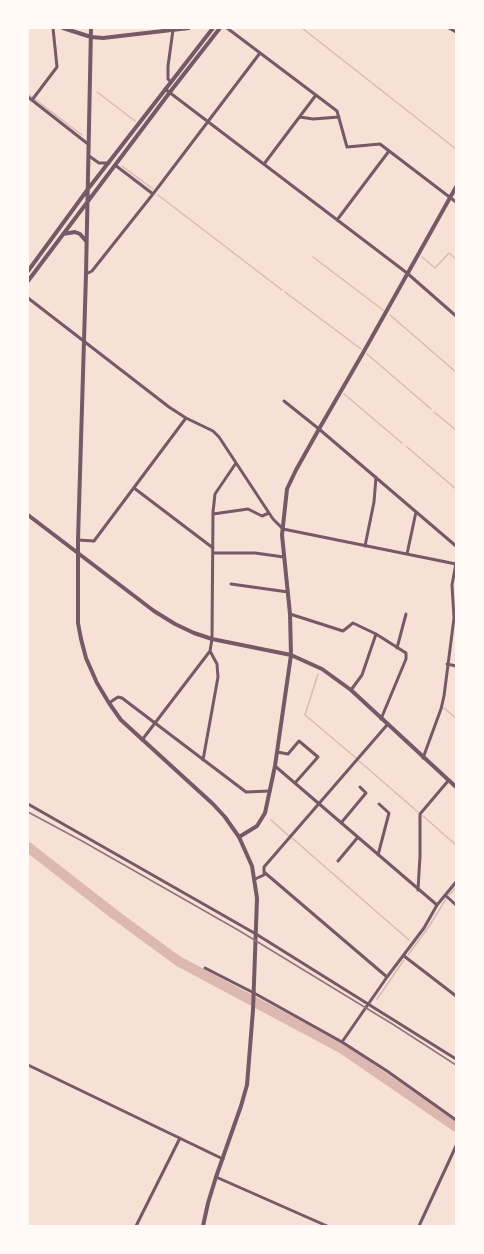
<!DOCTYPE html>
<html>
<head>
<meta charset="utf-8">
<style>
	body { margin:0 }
	#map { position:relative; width:484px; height:1254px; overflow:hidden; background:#f7e1d7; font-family:"Zilla Slab",serif }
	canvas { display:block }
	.frame { position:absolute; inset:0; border:29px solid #fffaf5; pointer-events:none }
</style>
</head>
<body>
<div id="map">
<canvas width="484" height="1254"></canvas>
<div class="frame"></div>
</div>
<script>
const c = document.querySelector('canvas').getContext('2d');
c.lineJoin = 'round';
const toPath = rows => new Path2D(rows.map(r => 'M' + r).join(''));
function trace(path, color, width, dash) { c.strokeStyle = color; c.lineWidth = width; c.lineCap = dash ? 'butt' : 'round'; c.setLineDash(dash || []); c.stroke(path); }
trace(toPath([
	[302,28,456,149],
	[97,92,135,121],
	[28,94,82,135],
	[122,166,153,189],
	[158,195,282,290],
	[313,257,383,310],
	[422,257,435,268,449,253,456,259],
	[285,292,361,349],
	[390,315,456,372],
	[367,354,431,409],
	[344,394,402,443],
	[434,412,456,430],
	[407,447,456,489],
	[318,674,305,715,356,758],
	[444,708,456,718],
	[359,761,418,812],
	[423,816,456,845],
	[271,820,289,836],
	[292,838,409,940],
	[449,895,456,887],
	[408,955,428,928,446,899],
	[377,999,404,960]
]), '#dcb8b0', 1.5);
trace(toPath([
	[28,847,114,914,178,961,341,1048,456,1127]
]), '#dcb8b0', 10);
trace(toPath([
	[227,28,337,111,347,147,380,144,456,202],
	[449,28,456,32],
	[171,82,168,79,168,66,173,30],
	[165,89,407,273,456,316],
	[28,97,88,144],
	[32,100,57,67,53,28],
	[300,117,313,119,339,117],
	[89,156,99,163,109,163],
	[264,164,316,95],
	[115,165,153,194],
	[337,220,389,151],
	[86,274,92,271,153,194,260,53],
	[28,298,169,407,186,418,213,431,219,437,273,519,283,529,456,564],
	[284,401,319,429,456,546],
	[134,488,213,548],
	[213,514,248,509,262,516,269,513],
	[78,540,94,541,186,418],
	[365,546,374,502,376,477],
	[213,553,255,553,284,557],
	[407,554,416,512],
	[231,584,288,592],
	[290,614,343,631,353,623,376,634,406,653,406,659,381,719],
	[397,648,406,614],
	[447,664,456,666],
	[351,690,362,675,376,634],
	[109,703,118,697,122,698,246,792,270,791],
	[142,740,210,651,212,639,213,512,215,494,236,463],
	[277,752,288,754,299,741,318,757,295,783],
	[423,758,441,709,444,696,454,618,452,585,456,563],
	[203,760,218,677,217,664,210,651],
	[275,766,437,905],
	[28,804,256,934,456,1059],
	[341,823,366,793,360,787],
	[378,855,389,813,379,804],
	[338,861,358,837],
	[264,872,387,977],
	[255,879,264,875,264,867,387,725],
	[418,890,420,856,420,814,448,781],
	[445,895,456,905],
	[404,956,456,996],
	[205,968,254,993,342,1042,387,1071,456,1120],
	[342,1042,387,977,424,928,437,905,456,882],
	[28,1065,223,1159],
	[216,1177,327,1226],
	[136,1226,180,1138],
	[419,1226,456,1146]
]), '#755966', 3);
trace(toPath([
	[63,28,91,37,103,38,189,28],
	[91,28,86,274,78,540,78,623,81,639,86,658,97,683,109,703,121,720,213,804,225,817,239,837,252,866,257,898,253,1010,247,1085,241,1106,216,1177,208,1203,203,1226],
	[63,234,75,232,80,234,86,241],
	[28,271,88,189,213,28],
	[28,281,170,92,220,28],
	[28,515,154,611,175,624,194,633,212,639,291,655,322,669,351,690,456,787],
	[239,837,257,826,265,813,275,766,291,655,290,614,282,535,287,489,296,470,319,429,363,353,456,187]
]), '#755966', 4);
trace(toPath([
	[28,812,82,841,238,930,394,1025,456,1065]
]), '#8f747c', 1.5);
</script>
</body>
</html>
